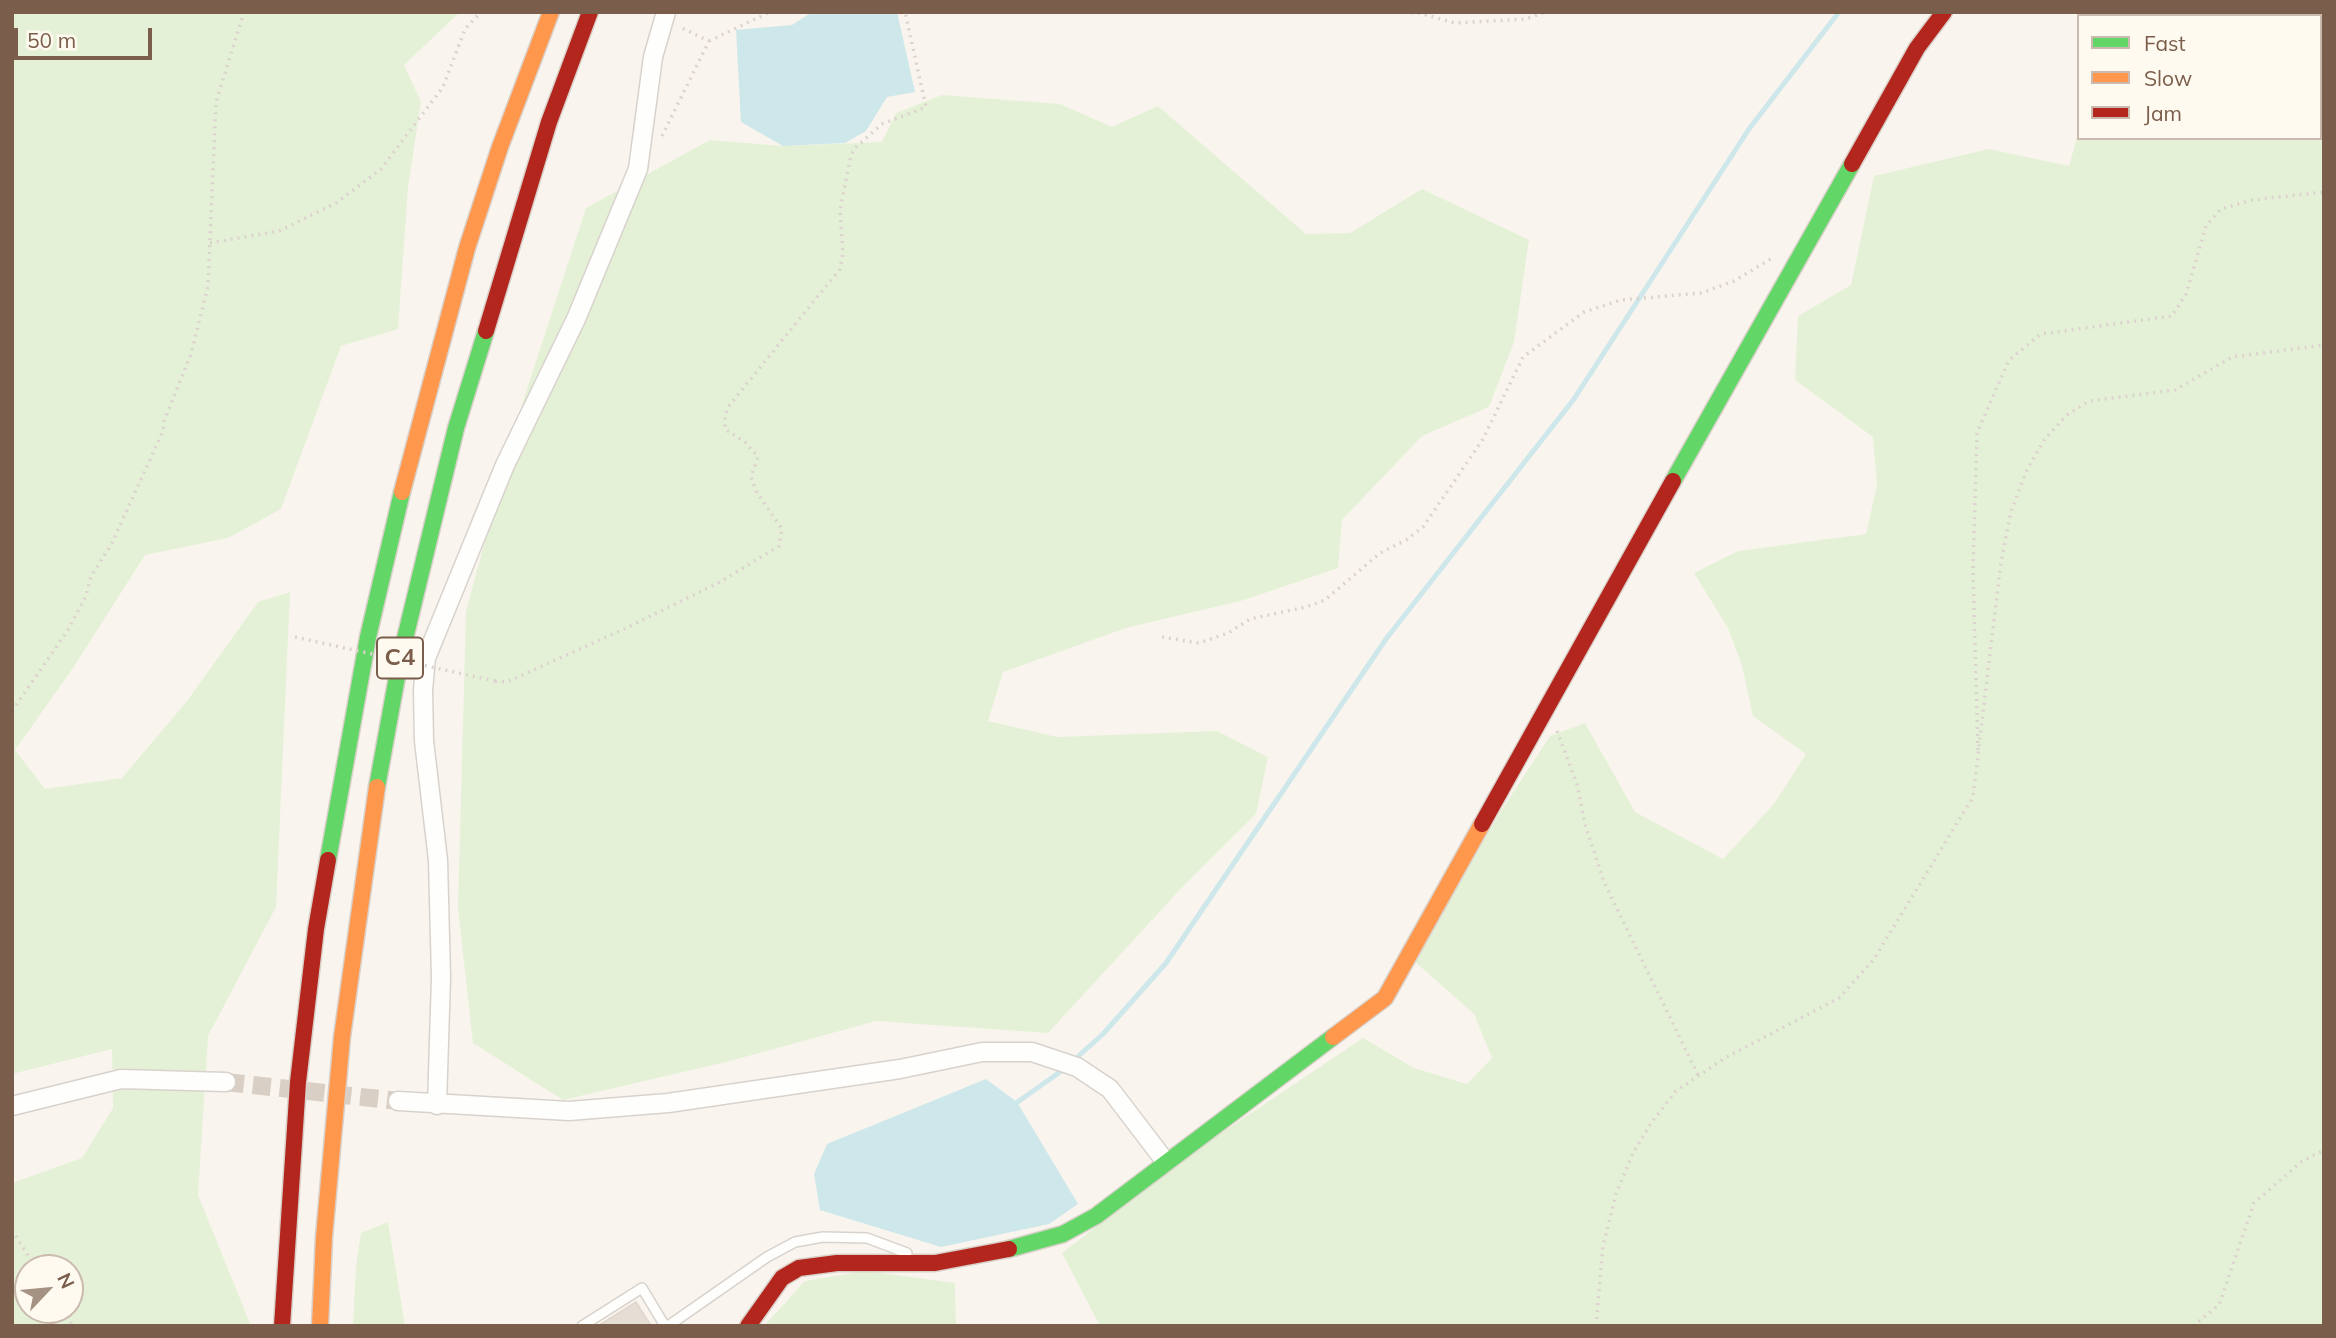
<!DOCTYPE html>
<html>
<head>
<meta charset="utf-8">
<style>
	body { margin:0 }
	#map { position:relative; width:2336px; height:1338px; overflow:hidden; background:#f9f5ee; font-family:Mulish,sans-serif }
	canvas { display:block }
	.frame { position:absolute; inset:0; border:14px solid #7a5d4a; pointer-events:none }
	.legend { position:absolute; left:2077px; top:14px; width:245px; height:126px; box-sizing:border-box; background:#fffaf0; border:2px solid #cabbae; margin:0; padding:9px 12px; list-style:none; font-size:21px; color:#7a5d4a }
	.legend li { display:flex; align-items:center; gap:14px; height:35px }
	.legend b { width:35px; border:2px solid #cabbae }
	.north { position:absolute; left:14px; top:1254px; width:70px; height:70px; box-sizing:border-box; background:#fffaf0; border:2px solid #cabbae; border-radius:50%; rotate:64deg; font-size:19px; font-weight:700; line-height:28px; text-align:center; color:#7a5d4a }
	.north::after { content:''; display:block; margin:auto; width:24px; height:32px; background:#a69283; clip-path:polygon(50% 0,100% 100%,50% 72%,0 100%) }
	.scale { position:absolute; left:14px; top:28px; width:138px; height:32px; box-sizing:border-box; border:4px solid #7a5d4a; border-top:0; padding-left:9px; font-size:21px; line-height:24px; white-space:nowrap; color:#7a5d4a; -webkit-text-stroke:5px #fffaf0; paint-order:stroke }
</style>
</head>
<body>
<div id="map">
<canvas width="2336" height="1338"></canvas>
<div class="frame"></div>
<ul class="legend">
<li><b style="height:9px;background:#63d668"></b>Fast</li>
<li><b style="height:9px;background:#ff974d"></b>Slow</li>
<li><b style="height:9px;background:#b3261e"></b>Jam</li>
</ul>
<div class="north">N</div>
<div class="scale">50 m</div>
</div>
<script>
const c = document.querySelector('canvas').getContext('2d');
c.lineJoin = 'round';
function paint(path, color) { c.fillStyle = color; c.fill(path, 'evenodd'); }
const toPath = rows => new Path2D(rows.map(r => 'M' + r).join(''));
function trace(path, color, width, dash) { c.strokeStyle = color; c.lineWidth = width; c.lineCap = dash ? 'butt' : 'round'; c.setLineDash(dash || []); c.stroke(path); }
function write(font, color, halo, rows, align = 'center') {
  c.font = font + ' Mulish,sans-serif'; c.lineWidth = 5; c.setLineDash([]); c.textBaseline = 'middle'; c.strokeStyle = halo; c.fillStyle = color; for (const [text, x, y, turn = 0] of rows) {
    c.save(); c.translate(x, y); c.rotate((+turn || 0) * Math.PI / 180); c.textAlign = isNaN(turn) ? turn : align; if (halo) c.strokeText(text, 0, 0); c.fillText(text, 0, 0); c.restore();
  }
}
paint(toPath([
	[12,12,460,12,404,65,421,102,408,188,398,329,341,346,281,509,228,538,145,555,73,668,15,750,45,789,122,778,187,701,258,602,290,592,276,907,208,1036,198,1195,251,1326,12,1326,12,1183,82,1158,113,1108,112,1049,12,1074],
	[28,1268,70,1268,70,1310,28,1310],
	[2114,12,2324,12,2324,1326,1100,1326,1062,1253,1193,1152,1363,1038,1414,1068,1467,1084,1492,1058,1474,1014,1414,961,1501,811,1550,736,1585,723,1635,812,1723,859,1774,804,1806,754,1753,716,1742,666,1728,628,1694,573,1738,551,1866,534,1877,485,1873,437,1795,380,1798,316,1851,285,1874,176,1989,149,2069,166,2079,130,2079,138,2320,138,2320,16,2113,16],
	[942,95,1060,104,1112,127,1158,106,1306,234,1350,233,1422,189,1529,240,1514,342,1489,407,1422,436,1342,520,1338,568,1244,600,1126,628,1003,672,988,721,1057,737,1217,731,1268,757,1256,814,1187,882,1048,1033,876,1021,730,1061,563,1100,473,1043,458,908,466,612,517,420,586,208,710,140,783,146,882,142,896,113],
	[388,1222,405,1326,353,1326,356,1266,361,1233],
	[866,1271,955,1283,956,1326,764,1326,805,1281]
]), '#e5f1d7');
paint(toPath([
	[812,12,897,12,915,92,887,97,866,131,845,143,783,146,741,122,736,30,792,25],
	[986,1079,1017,1102,1078,1204,1049,1224,941,1247,820,1210,814,1174,827,1144]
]), '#cee7ea');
trace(toPath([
	[1074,1060,1103,1034,1166,963,1386,639,1574,399,1749,129,1839,12],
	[1012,1106,1067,1067]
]), '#cee7ea', 5);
const building = toPath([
	[636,1302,651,1326,598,1326,636,1302]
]);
paint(building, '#e6ddd5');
trace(building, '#e3d8cf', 2);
trace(toPath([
	[226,1082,398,1101]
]), '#d9cfc5', 18, [18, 9]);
const lane = toPath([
	[582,1326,642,1288,665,1326],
	[668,1326,767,1257,795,1242,823,1237,867,1238,907,1253]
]);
const street = toPath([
	[398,1101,569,1111,668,1103,900,1069,982,1052,1032,1052,1077,1067,1110,1089,1165,1161],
	[437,1105,441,978,438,860,424,741,423,690,426,658,505,465,576,319,638,169,653,57,666,12],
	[12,1106,121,1079,226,1082]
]);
const fast = toPath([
	[1673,481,1852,164],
	[377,787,401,655,456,428,486,331],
	[328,860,368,637,402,492],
	[1009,1249,1063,1234,1096,1216,1333,1037]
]);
const slow = toPath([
	[402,492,467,248,500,147,551,12],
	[1333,1037,1385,998,1482,824],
	[320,1326,324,1237,342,1037,377,787]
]);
const jam = toPath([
	[1852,164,1917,48,1944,12],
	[486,331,549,122,590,12],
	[1482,824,1673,481],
	[282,1326,298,1082,316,929,328,860],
	[748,1326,782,1278,799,1268,837,1263,935,1263,1009,1249]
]);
trace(lane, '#d8d2cc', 12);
trace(street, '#d8d2cc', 21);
trace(fast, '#d9d1c9', 19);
trace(slow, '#d9d1c9', 19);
trace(jam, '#d9d1c9', 19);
trace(toPath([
	[1397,12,1419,13,1455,23,1526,19,1545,12],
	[709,41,770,12],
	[662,136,709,41,682,28],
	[210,243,279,231,336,203,381,169,443,87,465,29,481,12],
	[1162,637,1199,643,1228,633,1250,619,1306,607,1325,600,1380,553,1406,540,1423,527,1483,439,1523,357,1584,312,1621,300,1701,293,1734,281,1774,257],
	[495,681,507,682,624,629,720,582,779,546,782,529,756,491,751,477,758,457,745,442,725,429,725,417,728,407,840,269,843,253,840,210,851,155,855,148,882,124,926,107,905,12],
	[12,711,68,630,86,596,91,576,111,545,163,431,164,421,191,354,208,286,216,102,244,12],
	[1557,731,1577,784,1585,824,1604,882,1698,1075],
	[1978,750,1973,570,1977,433,2009,360,2041,334,2172,316,2186,294,2206,226,2221,209,2252,200,2324,192],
	[12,1230,36,1268],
	[63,1310,73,1326],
	[1596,1326,1603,1246,1616,1194,1633,1153,1651,1123,1676,1091,1725,1058,1839,998,1874,959,1973,797,2001,562,2011,511,2027,470,2044,440,2067,415,2089,401,2175,390,2232,357,2324,345],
	[2193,1326,2219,1305,2254,1203,2301,1162,2324,1150]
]), '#dbd4ce', 3.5, [2, 5]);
trace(lane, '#fefefc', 9);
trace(street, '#fefefc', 18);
trace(fast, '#63d668', 16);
trace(slow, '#ff974d', 16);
trace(jam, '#b3261e', 16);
trace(toPath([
	[295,637,495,681]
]), '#dbd4ce', 3.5, [2, 5]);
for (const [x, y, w] of [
	[400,658,46]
]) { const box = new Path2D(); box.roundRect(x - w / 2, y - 20.5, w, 41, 5); c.fillStyle = '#fffaf0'; c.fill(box); trace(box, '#7a5d4a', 2); }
write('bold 24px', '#7a5d4a', null, [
	["C4",400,658]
]);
</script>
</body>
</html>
